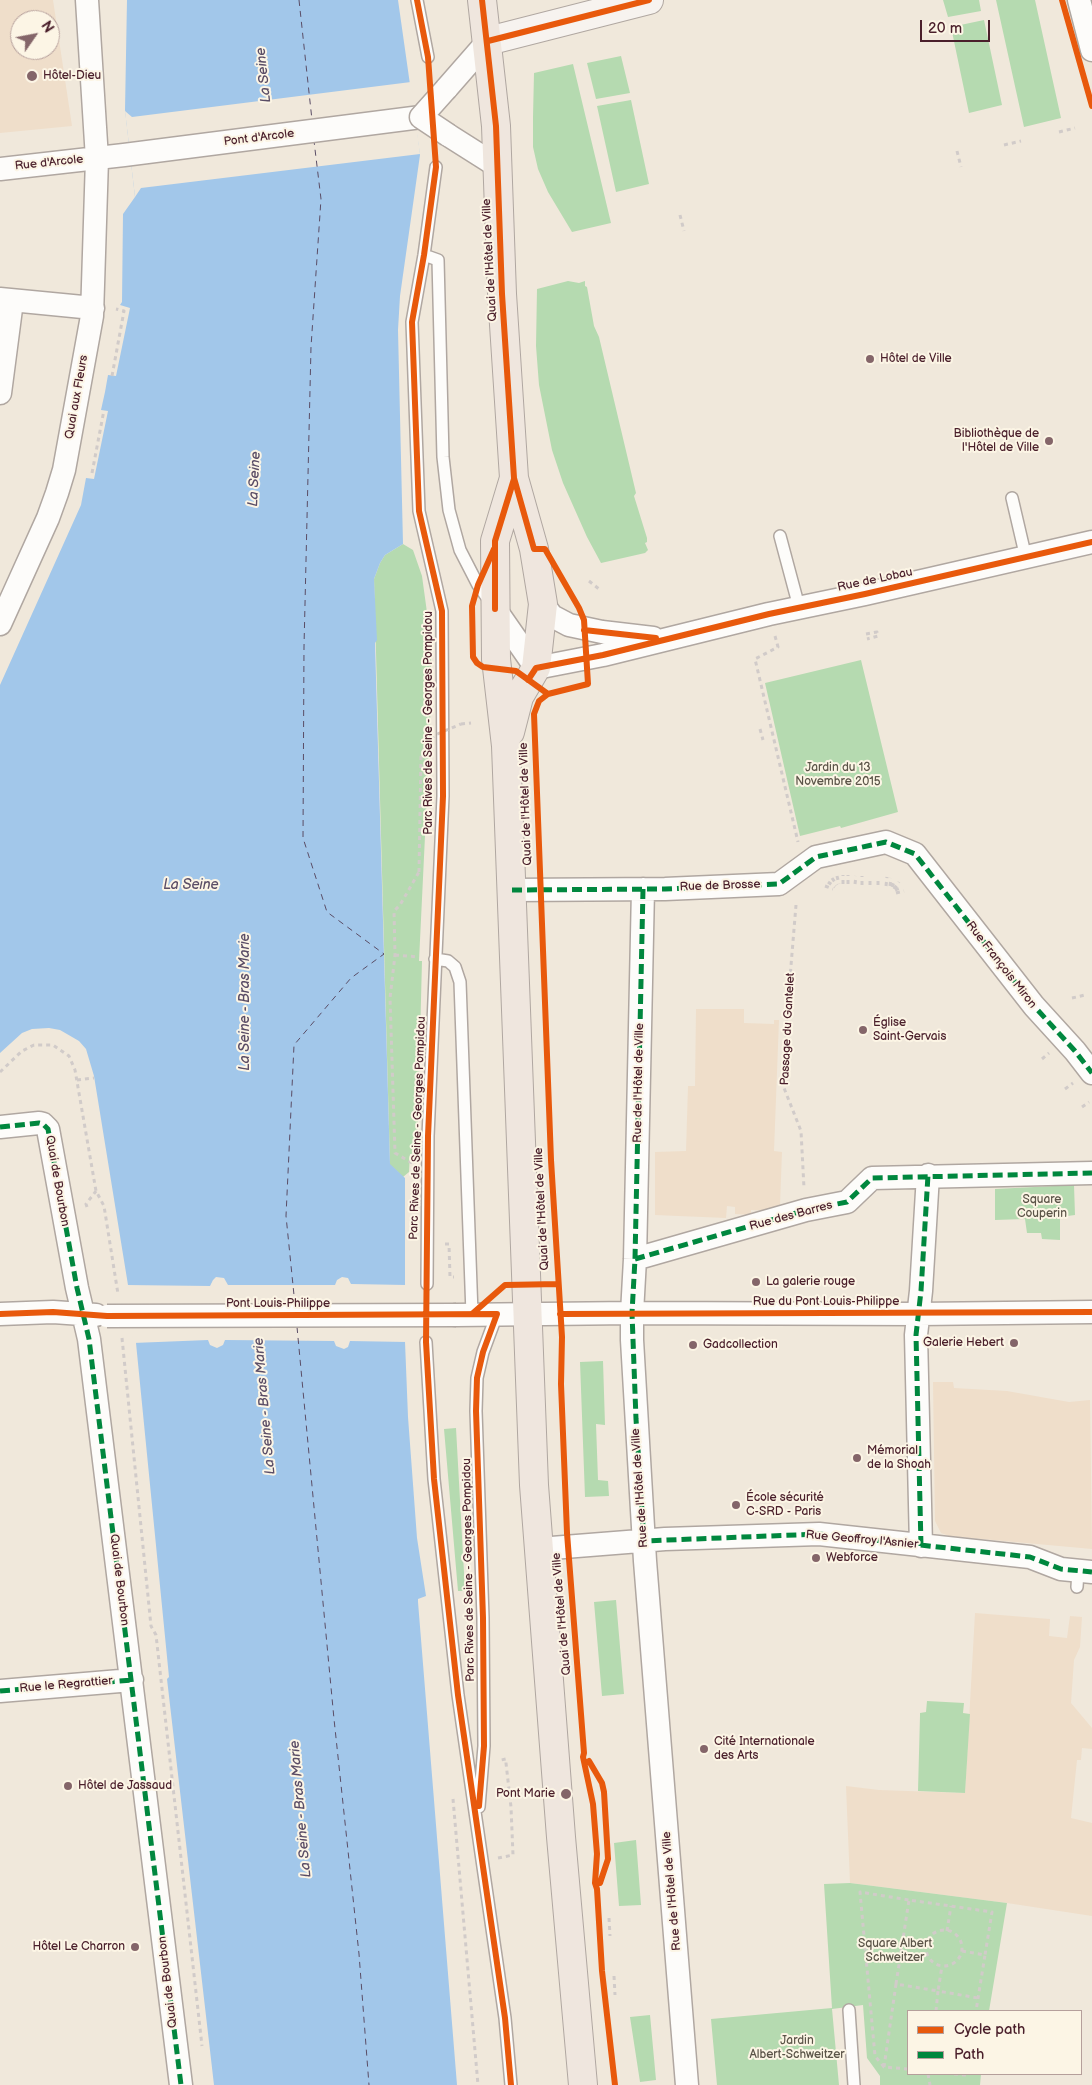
<!DOCTYPE html>
<html>
<head>
<meta charset="utf-8">
<style>
	body { margin:0 }
	#map { position:relative; width:1092px; height:2085px; overflow:hidden; background:#f0e8db; font-family:"Balsamiq Sans",sans-serif }
	canvas { display:block }
	.legend { position:absolute; left:907px; top:2010px; width:175px; height:65px; box-sizing:border-box; background:#fcf5e5; border:1px solid #b59f9b; margin:0; padding:6px 9px; list-style:none; font-size:15px; color:#4a1f2b }
	.legend li { display:flex; align-items:center; gap:10px; height:25px }
	.legend b { width:25px; border:1px solid #b59f9b }
	.north { position:absolute; left:10px; top:10px; width:50px; height:50px; box-sizing:border-box; background:#fcf5e5; border:1px solid #b59f9b; border-radius:50%; rotate:57deg; font-size:14px; font-weight:700; line-height:20px; text-align:center; color:#4a1f2b }
	.north::after { content:''; display:block; margin:auto; width:18px; height:22px; background:#846569; clip-path:polygon(50% 0,100% 100%,50% 72%,0 100%) }
	.scale { position:absolute; left:920px; top:20px; width:70px; height:22px; box-sizing:border-box; border:2px solid #4a1f2b; border-top:0; padding-left:6px; font-size:15px; line-height:18px; white-space:nowrap; color:#4a1f2b; -webkit-text-stroke:4px #fcf5e5; paint-order:stroke }
</style>
</head>
<body>
<div id="map">
<canvas width="1092" height="2085"></canvas>
<ul class="legend">
<li><b style="height:6px;background:#e8590c"></b>Cycle path</li>
<li><b style="height:6px;background:#00873e"></b>Path</li>
</ul>
<div class="north">N</div>
<div class="scale">20 m</div>
</div>
<script>
const c = document.querySelector('canvas').getContext('2d');
c.lineJoin = 'round';
function paint(path, color) { c.fillStyle = color; c.fill(path, 'evenodd'); }
const toPath = rows => new Path2D(rows.map(r => 'M' + r).join(''));
function trace(path, color, width, dash) { c.strokeStyle = color; c.lineWidth = width; c.lineCap = dash ? 'butt' : 'round'; c.setLineDash(dash || []); c.stroke(path); }
function write(font, color, halo, rows, align = 'center') {
  c.font = font + ' "Balsamiq Sans",sans-serif'; c.lineWidth = 4; c.setLineDash([]); c.textBaseline = 'middle'; c.strokeStyle = halo; c.fillStyle = color; for (const [text, x, y, turn = 0] of rows) {
    c.save(); c.translate(x, y); c.rotate((+turn || 0) * Math.PI / 180); c.textAlign = isNaN(turn) ? turn : align; if (halo) c.strokeText(text, 0, 0); c.fillText(text, 0, 0); c.restore();
  }
}
paint(toPath([
	[0,0,53,0,72,126,0,133],
	[20,20,50,20,50,50,20,50],
	[696,1009,744,1009,744,1023,774,1024,774,1020,779,1020,774,1151,782,1152,780,1205,779,1205,778,1211,751,1210,751,1215,735,1214,735,1207,727,1206,726,1218,655,1215,655,1152,686,1151,688,1086,695,1086],
	[933,1382,953,1382,954,1388,1007,1391,1069,1402,1090,1400,1092,1549,949,1536,941,1533,935,1521],
	[975,1613,1050,1619,1049,1636,1067,1638,1070,1616,1082,1617,1080,1647,1074,1660,1071,1703,1092,1728,1092,1749,1082,1748,1081,1760,1077,1760,1071,1818,1092,1823,1092,1916,1007,1903,850,1883,846,1786,879,1790,965,1793]
]), '#efdeca');
paint(toPath([
	[943,0,979,0,981,11,948,17],
	[996,0,1035,0,1061,118,1024,127],
	[984,20,1002,105,969,113,951,27],
	[621,56,630,93,596,99,587,63],
	[573,64,611,223,572,232,548,192,538,169,533,147,533,117,534,73],
	[631,100,649,184,616,192,597,106],
	[568,281,579,283,585,281,585,286,587,287,594,326,599,337,636,493,634,496,647,538,647,542,645,543,648,550,645,553,601,563,587,537,563,483,552,450,539,385,536,346,537,289],
	[403,544,413,550,422,576,429,627,431,660,430,732,419,961,422,961,417,1154,410,1154,409,1172,403,1177,390,1165,374,579,380,563,385,555],
	[861,660,898,812,841,828,840,826,800,836,765,683],
	[1074,1185,1075,1215,1060,1217,1060,1240,1042,1239,1041,1233,1027,1233,1025,1219,995,1220,995,1189],
	[603,1361,605,1425,596,1424,598,1480,608,1481,609,1496,585,1497,580,1362],
	[456,1428,465,1591,458,1591,444,1429],
	[616,1600,624,1694,602,1696,594,1602],
	[927,1701,964,1703,963,1713,970,1714,965,1793,918,1791,920,1716,920,1713,926,1712],
	[636,1840,641,1905,619,1906,614,1843],
	[850,1883,1007,1903,989,2011,908,2011,908,2074,981,2074,980,2085,880,2085,880,2076,867,2058,863,2005,832,2009,839,2085,717,2085,711,2019,832,2008,824,1884],
	[650,2015,656,2080,640,2082,630,2017]
]), '#b5dab0');
paint(toPath([
	[127,0,398,0,420,155,400,296,398,330,403,544,385,555,380,563,374,579,377,640,375,643,390,1164,405,1178,405,1342,408,1417,417,1538,426,1596,418,1599,418,1602,457,2085,214,2085,167,1679,169,1677,136,1343,128,1285,94,1076,86,1049,79,1041,60,1030,49,1028,32,1029,22,1033,0,1053,0,685,81,505,86,478,94,479,108,411,101,410,105,392,108,375,116,376,130,308,120,305,122,302,123,214,135,197,125,110]
]), '#a2c7ea');
paint(toPath([
	[411,82,420,154,141,188,135,197,125,111,132,117],
	[216,1277,224,1278,228,1285,335,1285,337,1280,342,1277,348,1278,351,1284,406,1285,407,1342,350,1341,348,1347,344,1349,336,1346,334,1341,225,1340,223,1345,217,1348,210,1345,208,1340,133,1343,126,1285,210,1286,213,1280]
]), '#f0e8db');
trace(toPath([
	[299,0,312,120],
	[295,1305,286,1216,294,1045,351,978,384,954,327,912,303,838,304,647,311,347,321,199,314,141],
	[297,1327,334,1719,359,1954,369,2085]
]), '#5a4d66', 1, [6, 5]);
const lane = toPath([
	[417,0,428,57],
	[424,255,438,260,443,457,449,510,460,550,478,585,491,603],
	[1012,498,1026,558],
	[780,536,799,607],
	[435,959,448,961,455,967,460,982,472,1314],
	[427,1284,428,1136,443,796,442,611,419,511,412,322,424,255,436,167],
	[426,1342,434,1479,458,1695,505,2018,511,2085],
	[1077,1587,1078,1571],
	[479,1807,484,1746,483,1618,476,1411,477,1378,483,1352,497,1314],
	[849,2010,854,2085]
]);
const street = toPath([
	[1079,0,1092,50],
	[446,89,488,41],
	[448,135,497,166],
	[0,169,124,155,421,117],
	[0,299,93,308],
	[0,393,12,301],
	[543,604,552,616,569,625,602,632,653,638],
	[495,609,536,668,603,655,769,614,865,594,1092,542],
	[0,624,48,518,57,493,64,470,92,316,97,159,87,0],
	[643,889,635,1259,632,1313,632,1340,645,1561,687,2085],
	[512,890,665,889,779,884,816,857,886,842,915,854,1034,1006,1075,1051,1092,1073],
	[0,1127,39,1123,43,1124,48,1129,77,1288,89,1339,181,2085],
	[635,1259,806,1210,847,1202,872,1178,1092,1173],
	[0,1314,53,1312,96,1315],
	[456,1315,632,1313,919,1314,1092,1312],
	[921,1546,916,1335,921,1291,928,1175],
	[539,1549,665,1539,819,1534,1030,1557,1061,1569,1092,1572],
	[0,1691,132,1680]
]);
const secondary = toPath([
	[488,41,649,0]
]);
const primary = toPath([
	[482,0,496,126,502,294,514,478,534,549,543,604,536,668,519,697,510,732],
	[514,478,495,541,496,659,506,746,534,1485,561,1837,583,2085]
]);
trace(lane, '#b0a7a1', 14);
trace(street, '#b0a7a1', 25);
trace(secondary, '#b0a7a1', 30);
trace(primary, '#b0a7a1', 30);
trace(toPath([
	[1059,132,1075,128],
	[1004,145,1021,141],
	[957,151,961,167],
	[680,215,684,231],
	[112,376,124,311,116,309],
	[92,473,104,410],
	[589,581,599,589],
	[866,634,877,632,878,636,867,639],
	[775,636,778,647,755,659,798,842],
	[461,724,471,723],
	[760,729,763,740],
	[837,876,839,884],
	[832,878,837,885],
	[828,882,835,887],
	[843,884,843,875],
	[848,884,848,875],
	[855,884,856,876],
	[862,885,862,876],
	[870,885,870,877],
	[878,885,878,877],
	[825,886,833,889],
	[886,886,887,877],
	[890,886,891,878],
	[892,887,895,880],
	[894,889,899,882],
	[895,890,902,887],
	[896,893,904,891],
	[796,905,787,1014,784,1088,801,1131,804,1188],
	[395,955,419,957],
	[1072,998,1085,995],
	[1042,1059,1049,1053],
	[0,1072,22,1051,34,1045,53,1045,69,1056,75,1070,96,1191,104,1206,118,1294],
	[77,1080,94,1078],
	[1065,1089,1073,1083],
	[1082,1107,1089,1102],
	[412,1163,395,1153,390,998,395,955,394,911,400,905,419,872],
	[87,1207,86,1204,96,1191],
	[445,1244,449,1244,450,1277,454,1277],
	[122,1338,151,1626,156,1635,202,2046],
	[453,1799,478,2085],
	[498,1858,513,1855,511,1807,506,1763,506,1759,501,1760],
	[609,1918,610,1936],
	'926 1948a18 18 0 1 1 36 0a18 18 0 1 1-36 0Z',
	[947,1931,951,1906],
	[903,1942,927,1946],
	[962,1951,985,1955,976,2011],
	[614,1976,615,1995],
	[896,1984,909,1900,992,1912,985,1955],
	[936,2011,938,1991,978,1998],
	[884,2067,875,2056,860,1892,909,1900],
	[908,2069,884,2067,896,1984,938,1991,942,1966],
	[928,2074,930,2085],
	[954,2074,966,2075,967,2074]
]), '#d1cbc9', 3, [4, 4]);
trace(lane, '#fdfcfa', 11);
trace(street, '#fdfcfa', 22);
trace(secondary, '#f7f3ef', 28);
trace(primary, '#efe6de', 28);
const streetBridge = toPath([
	[446,89,421,117,448,135],
	[107,1316,456,1315]
]);
trace(streetBridge, '#b0a7a1', 25, []);
trace(toPath([
	[419,872,421,757,426,744,435,735,461,724]
]), '#d1cbc9', 3, [4, 4]);
trace(streetBridge, '#fdfcfa', 22);
trace(toPath([
	[643,889,635,1259,632,1313,636,1419,644,1541,819,1534,1030,1557,1061,1569,1092,1572],
	[512,890,665,889,779,884,816,857,886,842,915,854,1034,1006,1075,1051,1092,1073],
	[0,1127,39,1123,43,1124,48,1129,77,1288,89,1339,181,2085],
	[635,1259,806,1210,847,1202,872,1178,1092,1173],
	[921,1546,916,1335,921,1291,928,1175],
	[0,1691,132,1680]
]), '#00873e', 5, [10, 5]);
trace(toPath([
	[417,0,428,57,436,167,424,255,412,322,419,511,442,611,443,796,428,1136,426,1342,434,1479,458,1695,505,2018,511,2085],
	[482,0,496,126,502,294,514,478,534,549,545,549,579,608,584,620,588,684,548,694,539,701,534,714,551,1160,562,1337,561,1384,567,1533,584,1753,583,1757,593,1804,597,1854,595,1883,597,1889,602,1971,615,2085],
	[1062,0,1092,106],
	[488,41,649,0],
	[494,549,478,585,472,606,473,657,477,663,483,667,516,671,548,694],
	[495,609,495,541,514,479],
	[584,630,656,638],
	[528,680,536,668,603,655,769,614,865,594,1092,542],
	[0,1314,53,1312,107,1316,497,1314,483,1352,477,1378,476,1411,483,1618,484,1746,479,1806],
	[472,1314,505,1285,558,1284],
	[560,1314,1092,1312],
	[589,1761,602,1783,604,1792,608,1859,600,1883]
]), '#e8590c', 6);
for (const [x, y, r, color] of [
	[32,76,6,"#846569"],
	[870,359,5,"#846569"],
	[1049,441,5,"#846569"],
	[863,1030,5,"#846569"],
	[756,1282,5,"#846569"],
	[1014,1343,5,"#846569"],
	[693,1345,5,"#846569"],
	[857,1458,5,"#846569"],
	[736,1505,5,"#846569"],
	[816,1558,5,"#846569"],
	[704,1749,5,"#846569"],
	[68,1786,5,"#846569"],
	[566,1794,6,"#846569"],
	[135,1947,5,"#846569"]
]) { const dot = new Path2D(); dot.arc(x, y, r, 0, 2 * Math.PI); c.fillStyle = color; c.fill(dot); trace(dot, '#fcf5e5', 2); }
write('12px', '#4a1f2b', '#fcf5e5', [
	["Hôtel-Dieu",43,76],
	["Hôtel de Ville",880,359],
	["Bibliothèque de",1039,434,"right"],
	["l'Hôtel de Ville",1039,448,"right"],
	["Église",873,1023],
	["Saint-Gervais",873,1037],
	["La galerie rouge",766,1282],
	["Galerie Hebert",1004,1343,"right"],
	["Gadcollection",703,1345],
	["Mémorial",867,1451],
	["de la Shoah",867,1465],
	["École sécurité",746,1498],
	["C-SRD - Paris",746,1512],
	["Webforce",826,1558],
	["Cité Internationale",714,1742],
	["des Arts",714,1756],
	["Hôtel de Jassaud",78,1786],
	["Pont Marie",555,1794,"right"],
	["Hôtel Le Charron",125,1947,"right"]
], 'left');
write('12px', '#4a1f2b', '#fcf5e5', [
	["Pont d'Arcole",259,138,-7],
	["Rue d'Arcole",49,163,-6],
	["Quai de l'Hôtel de Ville",490,260,-93],
	["Quai aux Fleurs",77,397,-80],
	["Rue de Lobau",875,580,-12],
	["Parc Rives de Seine - Georges Pompidou",429,723,-90],
	["Quai de l'Hôtel de Ville",526,804,-92],
	["Rue de Brosse",720,886,-2],
	["Rue François Miron",1001,965,52],
	["Passage du Gantelet",788,1029,-87],
	["Rue de l'Hôtel de Ville",639,1083,-89],
	["Parc Rives de Seine - Georges Pompidou",418,1128,-88],
	["Quai de Bourbon",57,1181,80],
	["Quai de l'Hôtel de Ville",542,1209,-93],
	["Rue des Barres",791,1216,-15],
	["Rue du Pont Louis-Philippe",826,1302],
	["Pont Louis-Philippe",278,1304],
	["Rue de l'Hôtel de Ville",640,1488,-94],
	["Rue Geoffroy l'Asnier",862,1540,5],
	["Parc Rives de Seine - Georges Pompidou",469,1570,-91],
	["Quai de Bourbon",119,1580,83],
	["Quai de l'Hôtel de Ville",562,1614,-95],
	["Rue le Regrattier",66,1685,-5],
	["Rue de l'Hôtel de Ville",672,1891,-95],
	["Quai de Bourbon",168,1982,-97]
]);
write('12px', '#5b5448', '#fcf5e5', [
	["Jardin du 13",838,768],
	["Novembre 2015",838,782],
	["Square",1042,1200],
	["Couperin",1042,1214],
	["Square Albert",895,1944],
	["Schweitzer",895,1958],
	["Jardin",797,2041],
	["Albert-Schweitzer",797,2055]
]);
write('italic 14px', '#5a4d66', '#fcf5e5', [
	["La Seine",264,75,-96],
	["La Seine",255,479,-87],
	["La Seine",191,885],
	["La Seine - Bras Marie",245,1002,-90],
	["La Seine - Bras Marie",265,1406,-95],
	["La Seine - Bras Marie",301,1809,-95]
]);
</script>
</body>
</html>
